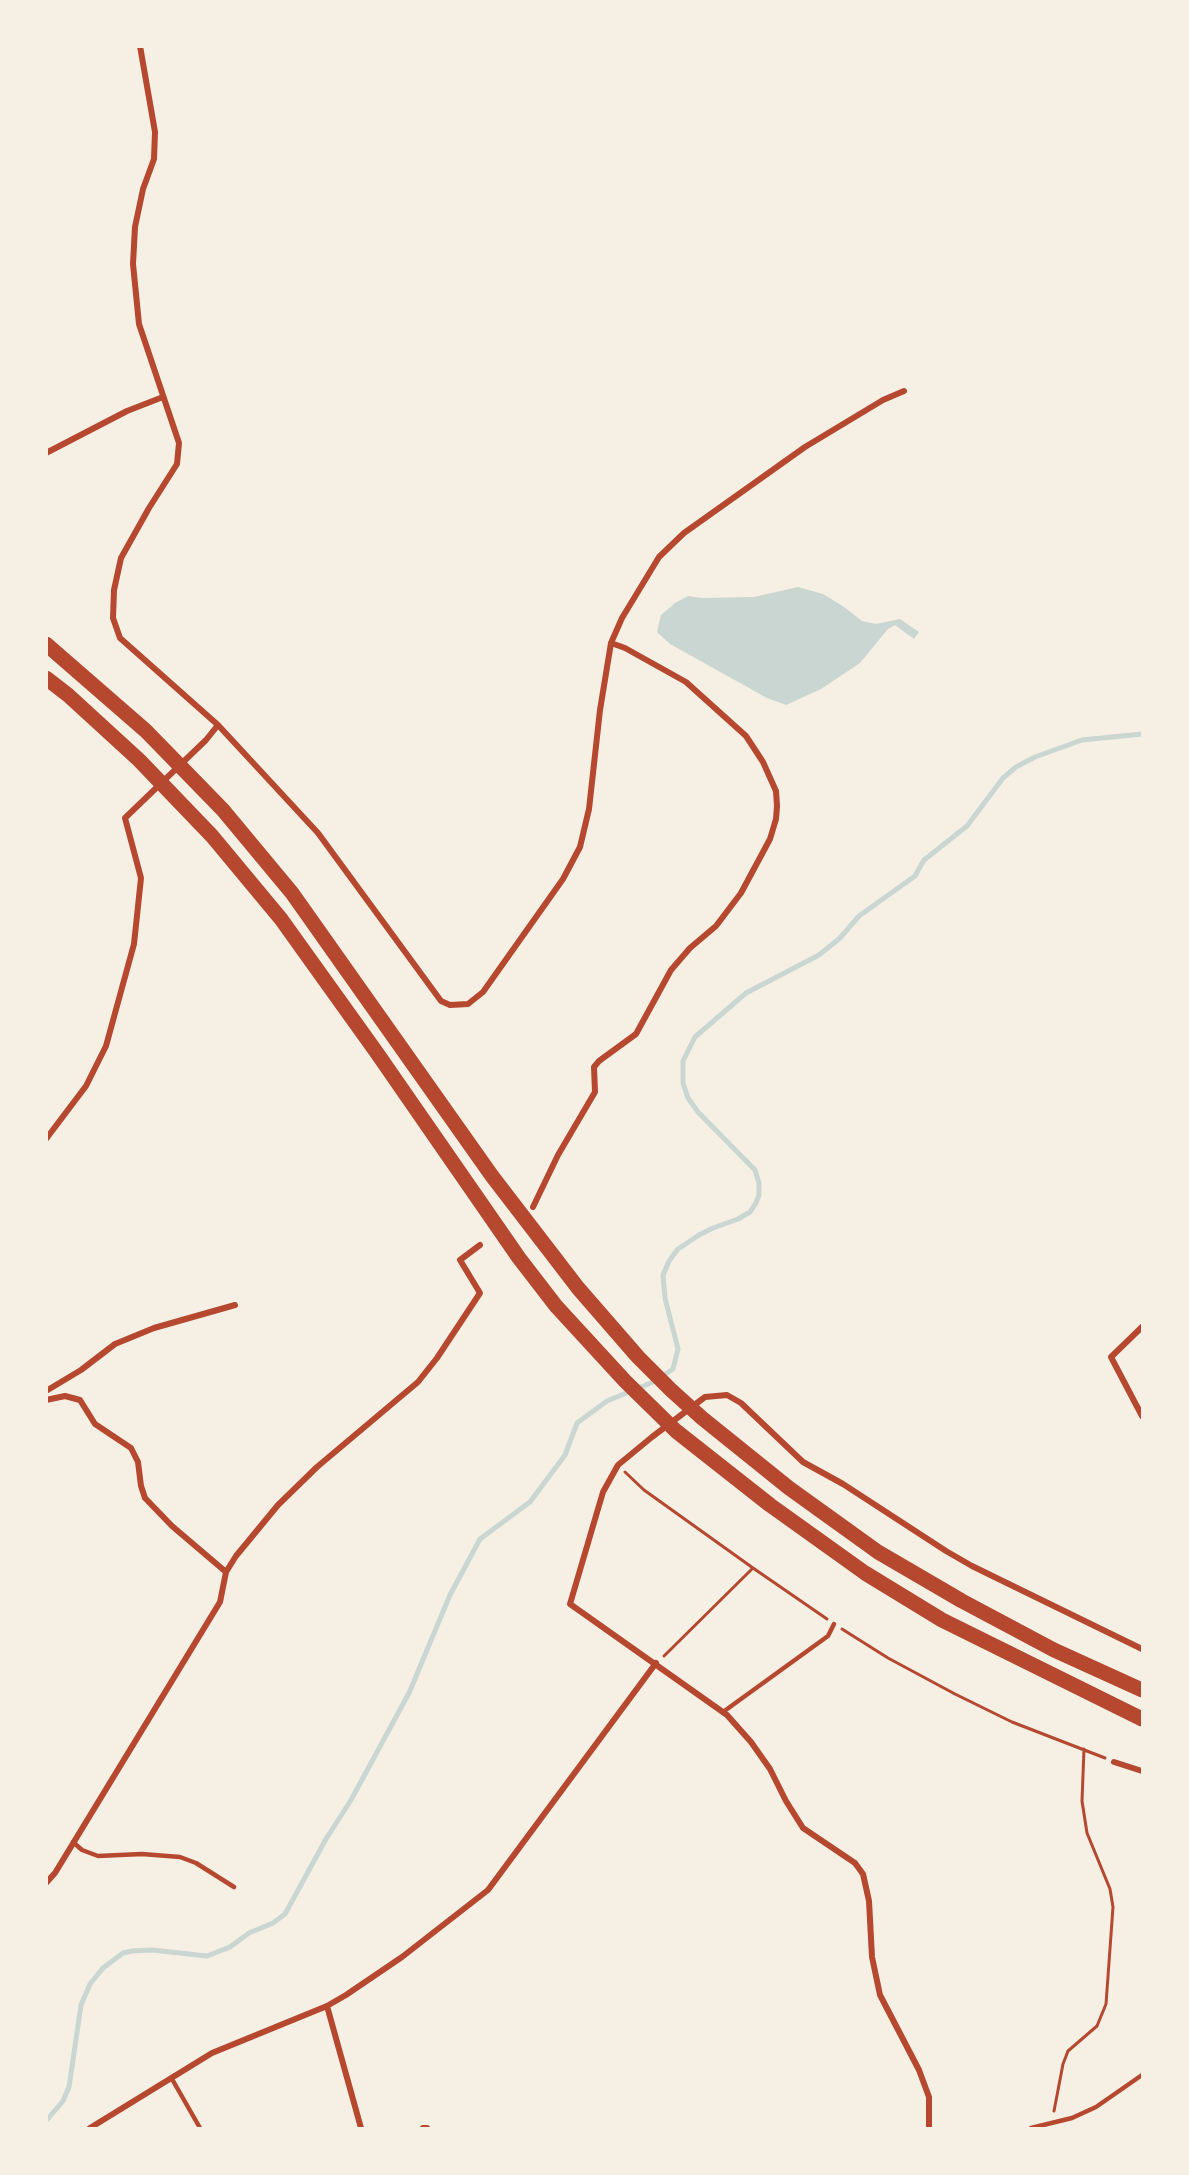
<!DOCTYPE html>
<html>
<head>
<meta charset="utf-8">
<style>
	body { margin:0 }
	#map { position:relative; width:1189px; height:2175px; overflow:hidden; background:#f6efe4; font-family:Arial,sans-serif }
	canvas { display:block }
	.frame { position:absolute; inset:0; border:48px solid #f6efe4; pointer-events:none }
</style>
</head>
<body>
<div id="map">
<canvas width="1189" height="2175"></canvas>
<div class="frame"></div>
</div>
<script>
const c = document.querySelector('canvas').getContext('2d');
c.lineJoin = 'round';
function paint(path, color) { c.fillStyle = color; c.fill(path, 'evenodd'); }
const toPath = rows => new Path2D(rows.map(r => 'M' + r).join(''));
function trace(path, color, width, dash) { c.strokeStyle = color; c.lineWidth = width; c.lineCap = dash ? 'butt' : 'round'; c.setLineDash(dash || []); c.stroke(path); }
paint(toPath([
	[798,587,823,594,844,607,862,621,876,624,900,619,919,632,914,639,895,625,888,629,860,663,821,689,786,705,767,698,670,644,657,632,661,615,675,603,688,596,702,598,754,597]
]), '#c9d6d2');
trace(toPath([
	[46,2121,63,2101,69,2087,81,2005,90,1984,103,1968,123,1953,132,1951,152,1950,207,1956,230,1947,249,1933,273,1923,285,1914,326,1839,351,1800,409,1693,450,1595,480,1539,530,1502,565,1455,577,1423,607,1401,653,1382,673,1369,678,1349,665,1298,663,1275,669,1261,678,1249,699,1235,713,1228,738,1219,750,1212,756,1203,759,1195,759,1183,755,1170,698,1112,688,1098,683,1083,683,1061,695,1037,746,993,819,955,840,938,859,916,915,876,924,860,967,826,1003,778,1016,767,1035,757,1082,740,1142,734]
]), '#c9d6d2', 5);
trace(toPath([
	[625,1472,644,1490,753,1568],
	[842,1629,888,1658,955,1694,1012,1722,1105,1758],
	[664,1656,753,1568,827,1619],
	[1054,2111,1063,2064,1068,2051,1097,2026,1106,2004,1113,1907,1110,1889,1087,1833,1082,1801,1084,1749]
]), '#b5482f', 3);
trace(toPath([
	[723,1712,828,1636,834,1624],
	[73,1842,82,1850,98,1856,142,1854,180,1857,196,1863,234,1887],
	[172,2079,200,2128],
	[1031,2128,1072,2118,1096,2107,1142,2075]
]), '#b5482f', 4.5);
trace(toPath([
	[140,46,155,132,154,159,143,189,135,227,133,264,139,324,179,443,177,464,149,508,121,558,114,590,113,618,120,638,218,725,318,833,441,1001,450,1005,468,1004,483,992,563,879,580,847,589,809,600,710,611,643,622,618,659,557,684,533,805,447,883,400,904,391],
	[46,453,127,411,163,397],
	[46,1139,86,1086,106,1046,134,944,141,878,125,818,206,740,218,725],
	[533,1207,558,1155,595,1092,594,1067,599,1061,636,1034,671,970,690,948,716,926,741,893,770,839,776,819,777,806,776,791,763,762,746,736,686,682,625,648,611,643],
	[1142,1327,1111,1357,1142,1416],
	[46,1391,81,1370,115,1344,154,1328,235,1305],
	[46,1400,65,1396,80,1400,95,1424,131,1448,138,1462,141,1486,145,1498,172,1526,226,1572],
	[1114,1762,1142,1771],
	[46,1883,55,1873,220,1602,226,1572,236,1556,278,1505,317,1467,418,1382,437,1358,480,1293,460,1260,480,1245],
	[327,2006,361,2128],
	[90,2128,212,2053,327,2006,346,1995,402,1957,488,1890,656,1663],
	[423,2128,427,2128],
	[929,2128,929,2097,919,2070,880,1995,872,1957,869,1901,863,1874,855,1863,803,1828,786,1801,770,1769,751,1742,727,1715,570,1604,603,1492,618,1465,652,1437,705,1397,727,1395,741,1403,803,1462,843,1484,946,1551,972,1566,1142,1649]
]), '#b5482f', 6);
trace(toPath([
	[46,644,146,731,223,810,292,893,492,1176,578,1288,638,1357,671,1390,702,1418,789,1488,878,1552,962,1601,1054,1650,1142,1690],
	[46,678,68,695,139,760,212,836,281,919,377,1053,519,1258,556,1306,625,1381,676,1431,770,1505,865,1573,942,1620,1142,1719]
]), '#b5482f', 15);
</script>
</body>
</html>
